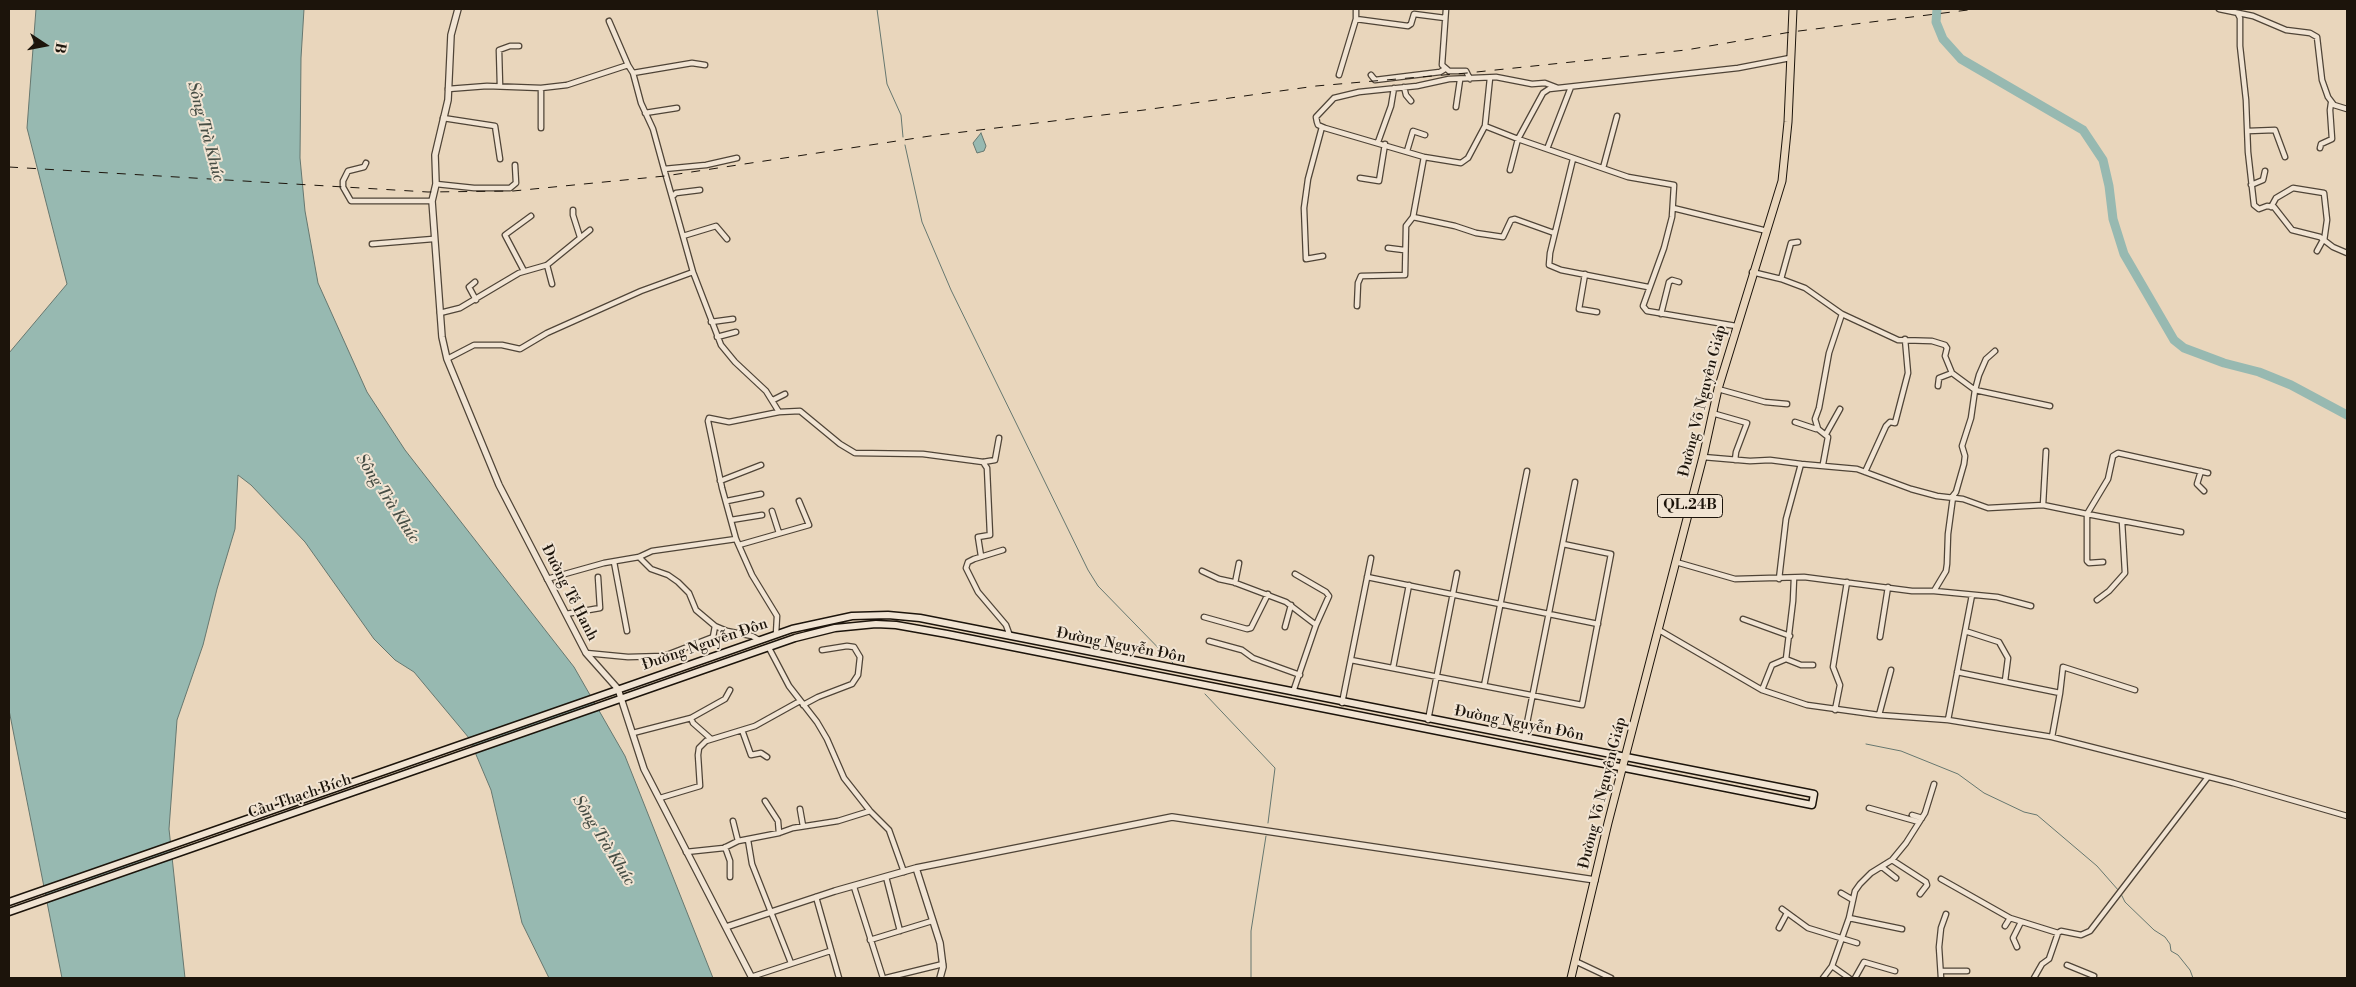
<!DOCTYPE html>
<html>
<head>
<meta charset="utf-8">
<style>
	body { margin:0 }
	#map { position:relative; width:2356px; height:987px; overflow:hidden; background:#e9d6bc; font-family:"Libre Bodoni",serif }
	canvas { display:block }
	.frame { position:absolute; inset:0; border:10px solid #1c140b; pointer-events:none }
	.north { position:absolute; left:20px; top:20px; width:50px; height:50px; -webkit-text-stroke:4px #f1e4d3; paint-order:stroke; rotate:101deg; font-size:14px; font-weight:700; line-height:20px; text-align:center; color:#1c140b }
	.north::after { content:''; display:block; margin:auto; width:18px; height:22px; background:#1c140b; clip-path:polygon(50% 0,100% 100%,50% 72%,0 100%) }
</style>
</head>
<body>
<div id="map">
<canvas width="2356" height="987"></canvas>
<div class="frame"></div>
<div class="north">B</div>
</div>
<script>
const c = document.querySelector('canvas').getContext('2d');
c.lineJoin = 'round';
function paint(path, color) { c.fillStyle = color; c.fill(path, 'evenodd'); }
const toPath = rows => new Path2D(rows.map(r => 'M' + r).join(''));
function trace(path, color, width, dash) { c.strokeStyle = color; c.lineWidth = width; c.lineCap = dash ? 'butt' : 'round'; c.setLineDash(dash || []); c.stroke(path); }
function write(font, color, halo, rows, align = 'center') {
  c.font = font + ' "Libre Bodoni",serif'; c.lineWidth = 4; c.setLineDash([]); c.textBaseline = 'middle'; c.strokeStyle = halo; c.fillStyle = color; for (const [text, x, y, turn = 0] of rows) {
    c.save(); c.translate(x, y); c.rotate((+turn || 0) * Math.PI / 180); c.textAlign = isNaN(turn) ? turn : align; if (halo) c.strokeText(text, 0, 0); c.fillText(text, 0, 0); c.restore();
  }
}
const water = toPath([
	[36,9,304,9,301,58,300,158,305,211,318,283,367,392,405,450,574,667,625,756,713,978,549,978,522,923,491,790,469,738,414,672,395,660,374,639,305,542,251,485,238,475,235,529,217,589,203,645,177,720,169,829,185,978,62,978,9,710,9,353,67,284,27,128,36,9],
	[981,133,986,146,984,151,977,153,973,143,981,133]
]);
paint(water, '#97b9b1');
trace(water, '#66776f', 1);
trace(toPath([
	[877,9,887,84,901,115,903,137],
	[905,145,922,222,951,290,1088,570,1098,586,1173,663],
	[1205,694,1275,768,1268,823],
	[1866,744,1901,751,1958,774,1984,793,2024,812,2037,815,2097,866,2119,891],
	[2121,894,2125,902,2154,930,2165,937,2170,944,2171,951,2178,955,2190,970,2193,978],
	[1251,978,1251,931,1266,836]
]), '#66776f', 1);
trace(toPath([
	[1937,9,1936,22,1943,39,1961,59,2083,130,2103,160,2109,186,2113,219,2124,254,2174,340,2184,348,2224,363,2259,372,2291,385,2347,415]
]), '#97b9b1', 9);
const minor = toPath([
	[1446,9,1442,65,1449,71,1466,71,1470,79],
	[2219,9,2253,16,2286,30,2310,33,2317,37,2322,80,2328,97,2334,105,2347,109],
	[2238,14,2240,18,2240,46,2246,100,2248,152,2254,205,2259,209,2267,206,2274,207,2292,230,2320,237,2333,247,2347,253],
	[1356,19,1408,26,1411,24,1414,14,1445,18],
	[609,21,628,65],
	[633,73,692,63,705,65],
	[1339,75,1356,19,1356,9],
	[1371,75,1375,80,1440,72,1445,69],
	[500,86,499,50,510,46,519,46],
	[1404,87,1406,95,1411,101],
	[541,88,541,128],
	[1558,88,1545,83,1532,84,1496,77,1449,79,1417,86,1359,92,1334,98,1316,117,1317,122,1318,125,1325,128,1424,157,1461,163,1468,158,1485,126,1518,139,1543,93,1549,89,1738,68,1790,58],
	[448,89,487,86,541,88,567,85,628,65,633,73,641,103,653,129,664,169,706,165,737,158],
	[1456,107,1460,80],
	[645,113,677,108],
	[443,118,495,126,500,159],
	[1485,126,1490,78],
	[1322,127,1308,179,1304,208,1306,259,1323,256],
	[2248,131,2275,130,2285,157],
	[1378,142,1391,106,1394,88],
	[2320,148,2321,144,2332,139,2330,110,2331,103],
	[1547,149,1571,87],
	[1407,151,1413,131,1425,135],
	[1573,159,1550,253,1549,265,1561,270,1648,287],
	[366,163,364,167,348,171,343,181,343,187,351,201,432,201],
	[1603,168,1617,116],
	[664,169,672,197],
	[1510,170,1518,139,1628,177,1674,185,1672,217,1664,248,1643,306,1647,311,1736,326],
	[1360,178,1379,181,1385,144],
	[436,184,474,188,510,188,516,183,515,165],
	[2251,185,2263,180,2265,171],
	[700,190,676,193,672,197,693,272,721,345,735,362,766,391,779,412],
	[2271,207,2276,198,2293,188,2324,193,2327,220,2324,241],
	[1673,208,1767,231],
	[573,210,573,215,580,237],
	[1413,217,1455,226,1476,233,1503,237,1511,220,1515,219,1554,233],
	[683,236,716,226,727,239],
	[372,244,433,239],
	[1388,248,1404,250],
	[2317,251,2323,240],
	[547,265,552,284],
	[524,271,505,235,531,216],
	[1752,272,1781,279,1805,288,1842,314,1898,340,1932,341,1945,345,1947,348,1945,356,1952,373,1975,390,1971,418,1962,446,1965,456,1964,464,1956,492,1952,497],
	[1585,274,1579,309,1597,312],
	[1781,279,1791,243,1798,242],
	[475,282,469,287,476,300],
	[1357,306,1358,283,1361,276,1405,275,1406,226,1413,217,1424,157],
	[440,313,460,308,519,273,547,265,590,230],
	[1661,314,1669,282,1672,280,1679,282],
	[711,322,733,319],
	[717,337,736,332],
	[1995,351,1986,359,1979,375,1975,390,2050,406],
	[447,359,474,345,502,345,520,349,547,333,641,291,693,272],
	[1938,386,1939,378,1952,373],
	[1718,389,1765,402,1787,404],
	[773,400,785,394],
	[1712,413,1747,423,1736,452,1735,460],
	[1795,422,1816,429],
	[1826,434,1840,409],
	[1703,457,1750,461,1770,460,1801,464],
	[1823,464,1828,437,1818,429,1815,419,1819,408,1829,353,1842,314],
	[2201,471,2197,484,2204,491],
	[1865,472,1886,426,1890,422,1895,423,1908,373,1905,339],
	[720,481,761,465],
	[727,501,761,494],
	[2043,505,2046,451],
	[772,511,779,533],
	[731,520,762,515],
	[739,545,809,525,799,501],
	[1003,550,974,559,968,562,966,568,978,592,1006,625,1010,636],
	[981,556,978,537,990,535,987,468,983,462],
	[639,557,651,569,668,575,678,582,689,593,696,610,715,626,727,631,752,636,759,640],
	[614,562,627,631],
	[1676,562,1735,579,1804,577,1912,591,1934,591,1946,571,1947,564,1948,534,1953,497],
	[2103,562,2089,563,2087,561,2087,514,2181,532],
	[1202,571,1219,579,1233,582,1286,602,1316,625],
	[1367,577,1598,624],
	[547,579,604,563,639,557,652,551,736,539],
	[1779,579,1786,519,1801,464,1857,469,1911,489,1937,496,1963,499,1988,508,2043,505,2087,514,2108,479,2113,456,2118,453,2208,473],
	[1235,583,1239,563],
	[1934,591,1997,597,2031,606],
	[2097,600,2109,591,2125,573,2122,521],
	[566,614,600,608,598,577],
	[1204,617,1247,629,1251,628,1268,594],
	[1743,619,1790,636],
	[1285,627,1291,605],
	[1659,630,1762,690,1807,705,1879,715,1948,720,2052,737,2233,783,2347,816],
	[1965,631,1999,642,2008,658,2005,681],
	[776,634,777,616,752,575,736,539,722,488,708,421,709,418,729,422,779,412,800,411,840,444,855,453,923,454,983,462,995,460,999,438],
	[1880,637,1888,587],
	[1209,641,1242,650,1253,658,1300,675],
	[769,648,789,686,817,722,827,739,844,778,870,811,889,830,904,872],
	[586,653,628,657,664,656,713,637,715,626],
	[1786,659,1801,665,1813,665],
	[1351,660,1582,705,1611,554,1563,544],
	[1393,668,1409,585],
	[1957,672,2060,693,2052,737],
	[1484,686,1527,471],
	[1762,690,1772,665,1786,659,1793,601,1794,578],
	[1293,692,1316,625,1329,596,1326,592,1295,574],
	[2060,693,2063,667,2135,690],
	[1342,703,1371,558],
	[803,705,818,697,852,684,858,675,860,657,854,647,847,646,822,650],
	[1835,710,1840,685,1833,667,1847,582],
	[1879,715,1891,670],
	[691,718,693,723,710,738],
	[1428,720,1457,573],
	[1948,720,1972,595],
	[742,730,751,755,761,753,767,757],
	[633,733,691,718,725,699,730,690],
	[1524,738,1575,482],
	[660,798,700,786,698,755,699,748,706,741,755,726,800,701],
	[765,801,778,821,779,833],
	[1869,808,1919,822],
	[800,809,803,826],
	[1912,815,1922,818],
	[733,821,738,841],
	[748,840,752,864,791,963],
	[725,847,730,861,730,877],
	[686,852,724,848,738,841,779,833,793,828,838,821,870,811],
	[1892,860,1926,882,1927,885,1920,894],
	[1882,867,1896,878],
	[886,877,900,931],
	[1941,879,2010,918,2058,933],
	[854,887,883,978],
	[1841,893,1853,900],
	[816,897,839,978],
	[1782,909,1808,928,1857,943],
	[1849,918,1902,929],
	[2005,926,2010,918],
	[1779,928,1787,913],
	[870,940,932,921],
	[2017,947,2013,938,2021,922],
	[1575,961,1611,978],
	[2067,965,2094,976],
	[1832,966,1849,978],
	[1941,971,1967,971],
	[751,977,830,951],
	[886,978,943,964],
	[1823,978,1832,966,1849,918,1855,891,1860,884,1871,873,1892,860,1906,843,1925,813,1934,784],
	[1855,978,1864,962,1895,971],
	[1941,978,1939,947,1941,928,1946,914],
	[2034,978,2042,964,2049,959,2058,933,2061,931,2081,935,2090,931,2208,777]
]);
const tertiary = toPath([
	[458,9,451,35,448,100,435,155,436,184,432,201,442,337,447,359,499,485,586,653,618,689,644,769,752,978],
	[916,868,940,943,943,967,940,978],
	[726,927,835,891,916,868,1172,817,1595,880]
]);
const secondary = toPath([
	[9,902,792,629,852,616,888,615,920,618,1814,794,1812,805,947,634,896,625,876,624,835,628,795,638,9,912]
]);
const primary = toPath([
	[1571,978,1608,823,1703,457,1718,389,1782,181,1788,122,1793,9]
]);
trace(minor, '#4f4437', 7);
trace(tertiary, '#4f4437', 8);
trace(secondary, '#1c140b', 9);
trace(primary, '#1c140b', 9);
trace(minor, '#f1e4d3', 4.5);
trace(tertiary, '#f1e4d3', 5.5);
trace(secondary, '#f1e4d3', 6);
trace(primary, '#e9d6bc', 7);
trace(toPath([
	[9,167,428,192,513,191,665,176,930,136,1144,110,1316,86,1467,73,1686,50,1791,32,1976,9]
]), '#1c140b', 1, [9, 9]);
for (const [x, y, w] of [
	[1690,506,65]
]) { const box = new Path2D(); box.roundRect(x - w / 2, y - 11.5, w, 23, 4); c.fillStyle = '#f1e4d3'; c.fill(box); trace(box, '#1c140b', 1); }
write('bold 14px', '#1c140b', null, [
	["QL.24B",1690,506]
]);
write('15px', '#1c140b', '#f1e4d3', [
	["Đường Võ Nguyên Giáp",1703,401,-76],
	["Đường Tế Hanh",569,593,63],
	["Đường Nguyễn Đôn",705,645,-19],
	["Đường Nguyễn Đôn",1121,646,11],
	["Đường Nguyễn Đôn",1519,724,11],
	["Đường Võ Nguyên Giáp",1603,793,-76],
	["Cầu Thạch Bích",300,797,-19]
]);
write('italic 16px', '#474e45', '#f1e4d3', [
	["Sông Trà Khúc",205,132,75],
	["Sông Trà Khúc",387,499,57],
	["Sông Trà Khúc",603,841,58]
]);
</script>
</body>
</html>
